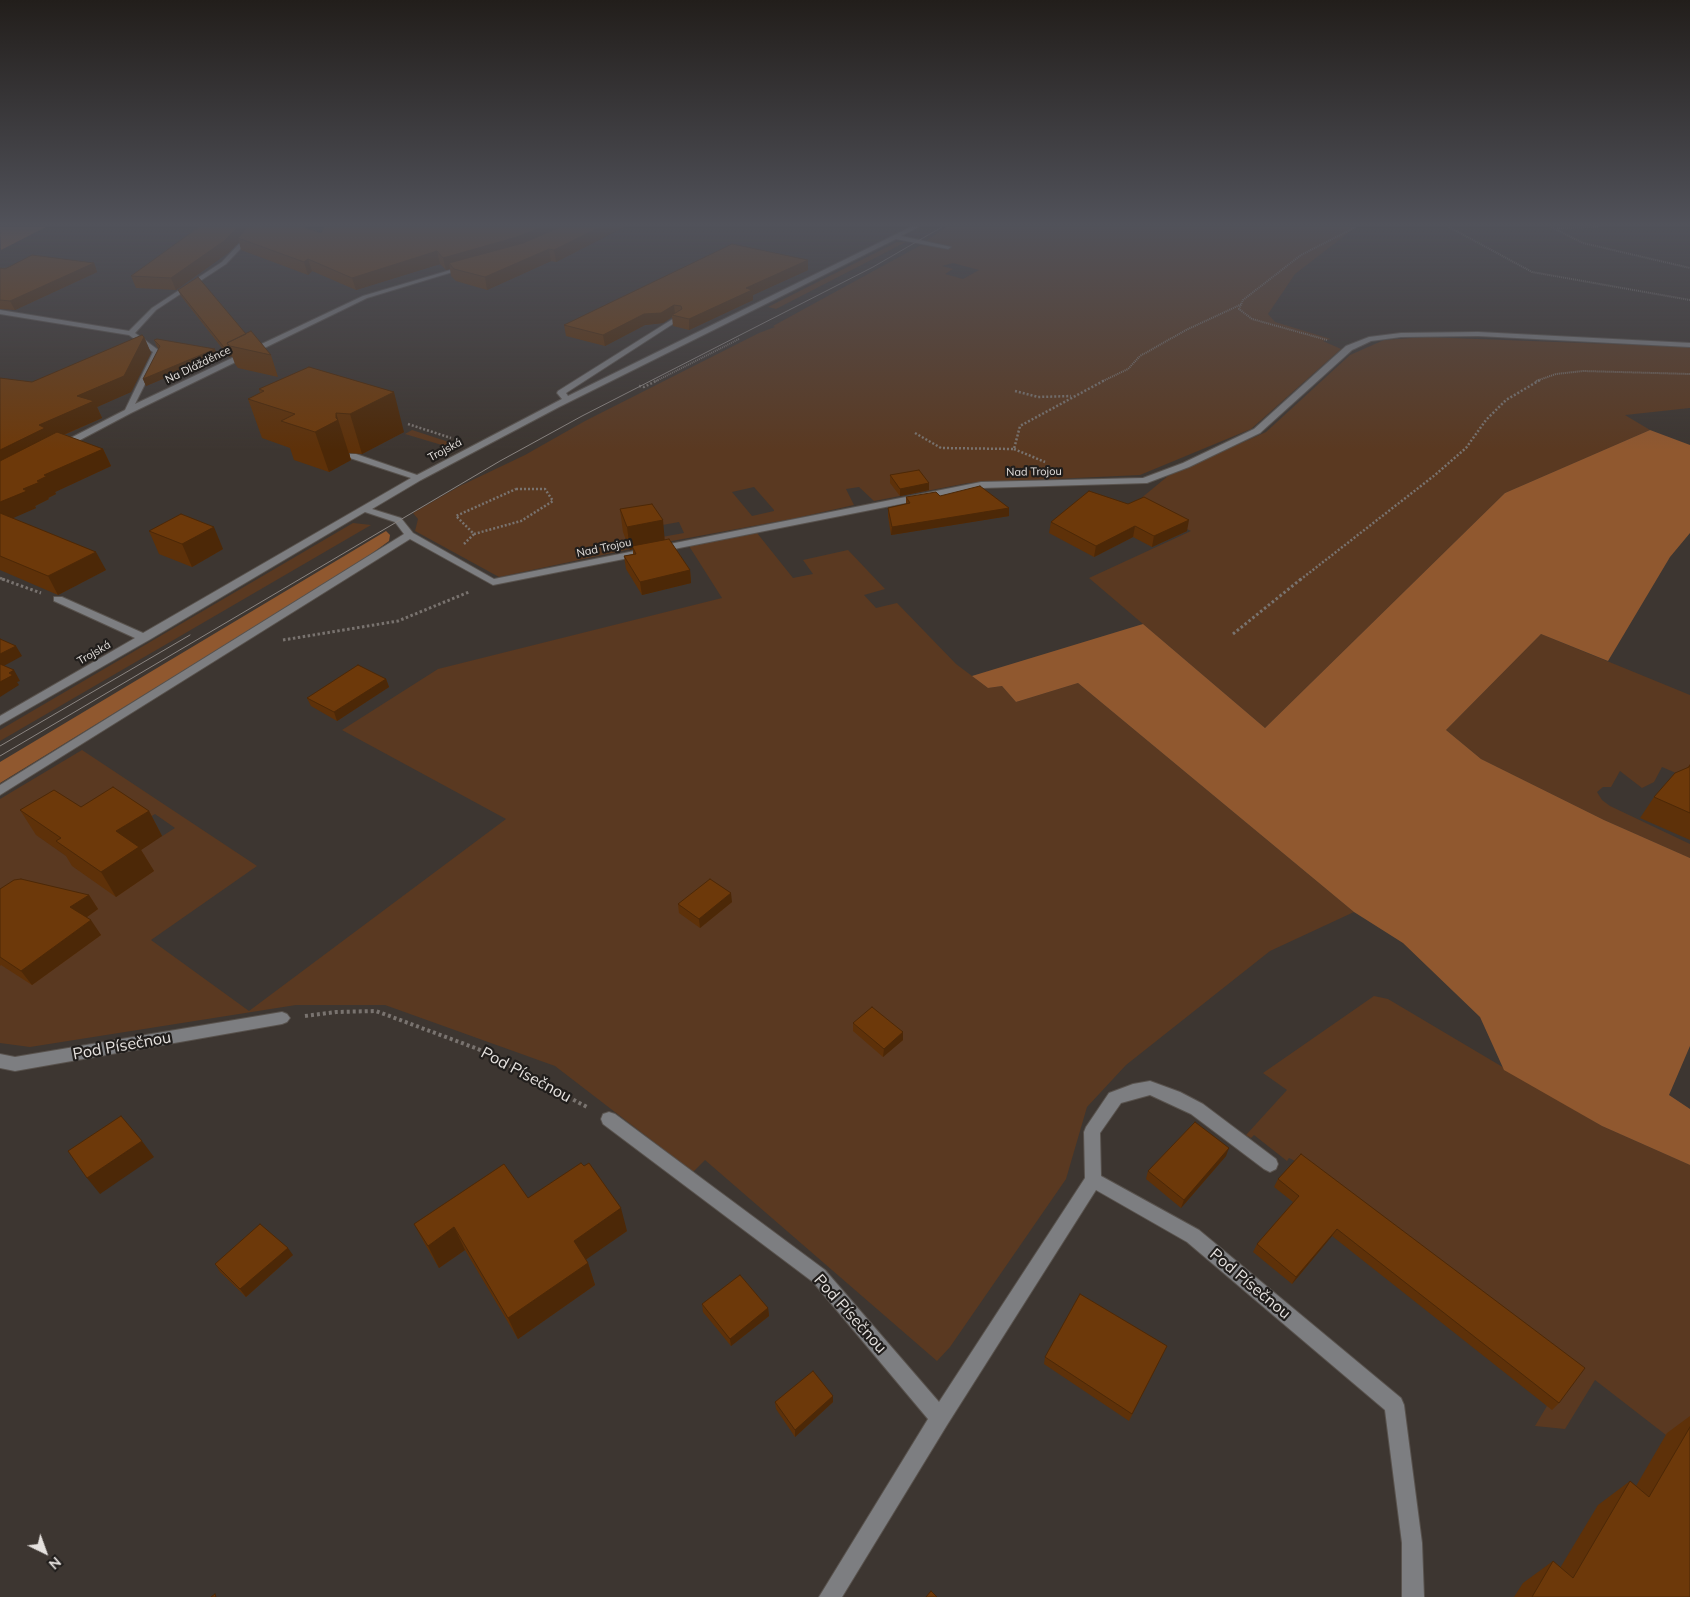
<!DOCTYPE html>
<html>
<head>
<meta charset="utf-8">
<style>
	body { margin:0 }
	#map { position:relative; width:1690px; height:1597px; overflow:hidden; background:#3d3631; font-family:Mulish,sans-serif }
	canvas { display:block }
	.north { position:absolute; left:20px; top:1527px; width:50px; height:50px; -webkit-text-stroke:4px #211e1c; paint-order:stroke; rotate:138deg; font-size:14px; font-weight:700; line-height:20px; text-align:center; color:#e6e2df }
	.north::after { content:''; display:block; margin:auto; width:18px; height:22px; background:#e6e2df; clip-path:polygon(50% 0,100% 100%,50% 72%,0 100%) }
</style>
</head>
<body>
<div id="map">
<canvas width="1690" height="1597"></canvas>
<div class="north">N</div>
</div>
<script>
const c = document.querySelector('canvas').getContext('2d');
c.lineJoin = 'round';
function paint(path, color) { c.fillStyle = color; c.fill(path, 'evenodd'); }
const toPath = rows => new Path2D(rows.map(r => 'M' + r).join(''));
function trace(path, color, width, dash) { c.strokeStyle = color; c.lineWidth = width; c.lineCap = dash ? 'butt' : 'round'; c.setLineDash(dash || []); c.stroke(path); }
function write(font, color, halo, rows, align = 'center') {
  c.font = font + ' Mulish,sans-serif'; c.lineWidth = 4.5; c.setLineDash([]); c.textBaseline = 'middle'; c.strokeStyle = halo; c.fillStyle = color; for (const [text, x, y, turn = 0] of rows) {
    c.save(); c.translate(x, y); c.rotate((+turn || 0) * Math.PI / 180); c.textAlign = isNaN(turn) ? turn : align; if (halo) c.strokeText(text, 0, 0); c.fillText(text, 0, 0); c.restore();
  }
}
paint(toPath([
	[946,227,1356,227,1295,274,1268,314,1275,322,1331,339,1323,341,1341,349,1251,429,1140,475,968,483,874,501,859,487,846,489,854,505,796,518,645,546,499,577,415,531,418,519,413,513,460,486,525,455,585,421,759,333,775,327,773,326,921,245,952,247,926,241],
	[953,263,979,270,963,279,945,274,953,269,942,266],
	[754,487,774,510,774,511,752,516,732,492],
	[679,522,684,533,628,543,624,532],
	[897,242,906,242,776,309,768,307],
	[1425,337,1690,347,1690,408,1625,415,1650,430,1505,493,1265,728,1089,578,1191,531,1134,504,1168,476,1266,432,1350,355,1384,340],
	[412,430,458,445,452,448,405,434],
	[353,523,371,525,0,741,0,730],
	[757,533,793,578,813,574,803,560,848,550,885,589,864,595,876,608,897,603,956,664,988,688,1002,686,1016,702,1078,683,1354,912,1270,951,1126,1065,1087,1107,1066,1179,950,1347,937,1361,705,1160,693,1172,555,1066,385,1005,296,1005,30,1047,0,1043,0,799,82,750,257,866,151,940,249,1011,506,819,342,730,438,669,722,598,689,546],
	[155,814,175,828,93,880,73,866,76,863,37,835,142,822],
	[1541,634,1690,695,1690,779,1662,767,1654,782,1642,788,1620,771,1611,787,1603,787,1597,792,1602,800,1610,806,1690,844,1690,858,1604,820,1481,759,1446,730],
	[1374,996,1388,999,1602,1126,1690,1165,1690,1439,1666,1435,1595,1380,1565,1429,1535,1426,1547,1406,1297,1162,1289,1158,1287,1161,1254,1135,1251,1138,1246,1135,1287,1090,1263,1073]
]), '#5a3921');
paint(toPath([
	[0,227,46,227,1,250],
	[1650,430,1690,445,1690,533,1670,557,1608,661,1541,634,1446,730,1481,759,1604,820,1690,858,1690,1046,1669,1095,1690,1109,1690,1165,1602,1126,1504,1070,1480,1017,1403,943,1354,912,1078,683,1016,702,1002,686,988,688,972,676,1143,624,1265,728,1505,493],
	[386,531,390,535,389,541,353,567,0,783,0,762]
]), '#90582f');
const minor = toPath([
	[255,227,261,227,226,264,156,310,135,333,161,352,135,404,363,296,464,266,469,267,367,298,131,413,63,449,57,449,57,445,125,410,153,352,129,335,0,314,0,310,129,331,152,308,222,262,255,227],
	[911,227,918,227,901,236,951,247,948,249,896,239,559,407,421,480,372,509,401,518,413,533,494,579,981,482,1143,478,1183,463,1254,429,1346,346,1369,337,1401,333,1478,332,1690,343,1690,347,1478,336,1401,337,1371,341,1352,350,1260,433,1189,467,1147,483,981,488,493,585,410,539,0,795,0,785,404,534,395,522,365,512,149,640,0,725,0,716,135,638,54,601,54,597,62,597,143,633,411,478,350,458,350,454,356,454,417,475,562,399,557,393,558,391,676,317,682,318,566,393,568,396,911,227],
	[282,1012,287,1014,290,1018,287,1022,282,1024,15,1071,0,1068,0,1054,15,1057,282,1012],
	[1150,1081,1180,1092,1203,1104,1276,1159,1278,1164,1276,1169,1270,1172,1264,1169,1191,1114,1150,1095,1121,1103,1100,1133,1101,1176,1199,1230,1401,1398,1404,1405,1422,1543,1424,1597,1402,1597,1402,1543,1385,1410,1187,1242,1096,1190,947,1425,842,1597,819,1597,928,1419,813,1282,603,1124,601,1119,603,1114,609,1112,615,1114,825,1270,939,1402,1085,1178,1084,1132,1086,1127,1109,1093,1133,1084,1150,1081]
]);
trace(minor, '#58524d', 2);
trace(toPath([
	[1449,227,1532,272,1690,300],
	[1551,227,1583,243,1690,268],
	[1557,228,1598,227],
	[1327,340,1252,319,1239,309,1243,300,1301,255,1356,227],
	[656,381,739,339],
	[1103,381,1128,369,1140,356,1186,330,1242,304],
	[1536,381,1556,374,1583,371,1690,374]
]), '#79736f', 2, [1, 1]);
trace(toPath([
	[639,386,644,387,658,380],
	[1015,391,1038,397,1071,396],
	[408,424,451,438],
	[915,433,941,448,1014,449,1020,426,1105,380],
	[1014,449,1045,462],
	[516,489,545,489,553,501,521,521,474,534,456,516,516,489],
	[464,544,474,534],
	[0,578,5,580],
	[1300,580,1435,475,1466,448,1486,420,1506,400,1540,380]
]), '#79736f', 2.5, [2, 2]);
trace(toPath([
	[2,579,41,593],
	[1233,634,1301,579],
	[283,640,398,621,469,592]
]), '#79736f', 3, [2.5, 2.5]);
trace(toPath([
	[305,1016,336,1012,376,1011,478,1049,587,1107]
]), '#79736f', 4, [3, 3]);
paint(minor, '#7d7e81');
trace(toPath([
	[0,746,190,635],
	[0,756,500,461,582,416,873,267,942,227]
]), '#8a8480', 1);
paint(toPath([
	[199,227,321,233,325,227,624,227,556,262,551,261,487,290,456,281,451,276,450,269,446,270,440,264,356,290,312,271,308,275,241,250,239,242,228,253,176,290,136,288,131,276],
	[808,260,808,270,753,295,753,300,689,330,673,326,672,317,663,323,645,325,605,346,566,336,564,325],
	[94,263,97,272,15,310,0,309,0,268],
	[178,290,271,355,278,377,238,368,235,364,232,356,229,357,181,296],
	[144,337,151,353,131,392,97,407,102,418,64,435,103,449,111,466,55,492,56,494,48,498,49,499,35,506,36,508,12,518,106,570,58,595,0,570,0,378,32,382],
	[154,340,215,349,217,356,146,386,143,379,159,349,157,347],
	[309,367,404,432,362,454,349,453,351,460,329,472,294,460,290,448,262,438,248,399,260,393,259,389],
	[890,475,929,490,900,496,890,483],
	[1089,491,1187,531,1152,547,1133,537,1094,557,1049,533,1051,522],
	[940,496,1009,508,1009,516,891,535,888,516,888,508,906,504,906,497],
	[620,509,665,540,690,570,691,583,642,595,626,569,624,556,633,554,633,549,630,550,623,532],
	[149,531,223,549,192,567,159,554],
	[386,679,389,687,337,721,311,706,307,698],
	[1690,765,1690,840,1640,818,1654,797],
	[81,807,149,811,162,836,141,850,154,871,116,897,72,866,66,856,36,835,20,810],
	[0,889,89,895,98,909,87,917,101,935,32,985,1,965,0,966],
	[732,902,700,928,679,913,678,904],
	[853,1023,903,1040,883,1057,853,1031],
	[1226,1156,1181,1208,1146,1179,1148,1171],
	[1278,1179,1559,1403,1552,1410,1332,1236,1292,1284,1253,1252,1257,1244,1293,1202,1274,1187],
	[414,1224,627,1231,586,1259,588,1263,595,1285,518,1339,465,1250,439,1268,426,1246],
	[293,1255,246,1297,220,1272,215,1264],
	[702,1304,768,1308,769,1316,731,1346,703,1312],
	[1167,1346,1129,1421,1044,1364,1045,1357],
	[833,1396,833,1402,795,1437,776,1409,775,1402],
	[1690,1416,1690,1597,1514,1597,1523,1583,1553,1561,1560,1568,1598,1505,1630,1481,1636,1486,1667,1433]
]), '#5e3109');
paint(toPath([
	[238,227,253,227,238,238,239,242,228,253,176,290,171,278],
	[542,227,571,227,519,249,449,263,450,269,446,270,443,258],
	[600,227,624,227,556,262,554,250],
	[549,249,551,261,487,290,485,277],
	[437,251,440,264,356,290,352,278],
	[308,259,312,271,308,275,304,262],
	[808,260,808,270,753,295,753,300,689,330,689,319,746,288],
	[94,263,97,272,15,310,10,301],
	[674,305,675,315,672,315,672,317,663,323,645,325,605,346,603,335,644,314],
	[144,337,151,353,131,392,97,407,102,418,51,440,0,472,0,450,39,425,77,396],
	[215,349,217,356,146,386,143,379],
	[230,349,232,356,229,357,227,351],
	[394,392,404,432,362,454,350,414],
	[336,413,351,460,329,472,315,432,336,418],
	[103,449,111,466,55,492,56,494,48,498,49,499,35,506,36,508,11,519,0,527,0,502,23,489,44,475],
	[929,483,929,490,900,496,900,489],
	[1009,508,1009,516,891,535,892,527],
	[663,520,665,543,632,546,633,549,630,550,627,527],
	[1189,520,1187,531,1152,547,1154,536],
	[1135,526,1133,537,1094,557,1096,546],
	[214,527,223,549,192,567,182,544],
	[96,552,106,570,58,595,48,576],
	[690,570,691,583,642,595,640,582],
	[16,646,22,656,0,668,0,654],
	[14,670,20,681,17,682,19,685,0,697,0,682,9,673],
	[386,679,389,687,337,721,334,712],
	[149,811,162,836,141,850,154,871,116,897,101,872,116,831],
	[731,893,732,902,700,928,699,919],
	[89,895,98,909,80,922,70,907],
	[91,920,101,935,32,985,21,971],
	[903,1032,903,1040,883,1057,884,1049],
	[142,1141,154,1157,100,1194,87,1178],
	[1229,1148,1226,1156,1181,1208,1184,1200],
	[621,1208,627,1231,581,1263,574,1241],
	[454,1227,465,1250,439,1268,428,1246],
	[1337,1229,1332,1236,1292,1284,1296,1277],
	[288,1248,293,1255,246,1297,240,1289],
	[588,1263,595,1285,518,1339,508,1318],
	[768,1308,769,1316,731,1346,730,1339],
	[833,1396,833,1402,795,1437,795,1430]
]), '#4c2807');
const building = toPath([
	[199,227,238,227,224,241,171,278,131,276,199,227],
	[248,227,302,227,321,233,325,227,542,227,517,237,443,258,437,251,352,278,308,259,304,262,238,238,248,227],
	[560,227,600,227,554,250,549,249,485,277,454,269,449,263,523,243,560,227],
	[732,244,808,260,746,288,752,290,689,319,672,315,682,309,681,306,674,305,661,313,644,314,603,335,564,325,732,244],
	[32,255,94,263,10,301,0,300,0,268,5,269,32,255],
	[198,277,246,334,227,343,230,349,227,351,178,290,198,277],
	[251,331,271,355,230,346,227,343,251,331],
	[142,335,144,337,124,376,77,396,94,401,39,425,45,428,0,450,0,378,32,382,142,335],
	[157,339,215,349,143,379,160,346,154,340,157,339],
	[309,367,394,392,350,414,336,413,336,418,338,420,315,432,281,421,295,414,248,399,264,391,259,389,309,367],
	[57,432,103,449,44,475,47,476,37,481,40,482,23,489,27,491,0,502,0,461,57,432],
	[919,470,929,483,900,489,890,475,919,470],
	[980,486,1009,508,892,527,888,508,910,503,906,497,936,492,940,496,980,486],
	[1089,491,1128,504,1144,497,1189,520,1154,536,1135,526,1096,546,1051,522,1089,491],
	[652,504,663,520,627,527,620,509,652,504],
	[0,513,96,552,48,576,0,556,0,513],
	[181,514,214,527,182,544,149,531,181,514],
	[669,539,690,570,640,582,624,556,636,554,632,546,669,539],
	[0,639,16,646,0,654,0,639],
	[0,664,14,670,9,673,13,675,0,682,0,664],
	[358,665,386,679,334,712,307,698,358,665],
	[1690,765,1690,813,1654,797,1675,773,1689,767,1690,765],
	[113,787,149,811,116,831,139,847,101,872,56,841,61,838,20,810,54,790,81,807,113,787],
	[21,879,89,895,70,907,91,920,21,971,0,957,0,889,14,880,21,879],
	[710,879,731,893,699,919,678,904,710,879],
	[872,1007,903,1032,884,1049,853,1023,872,1007],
	[121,1116,142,1141,87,1178,68,1151,121,1116],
	[1195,1122,1229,1148,1184,1200,1148,1171,1195,1122],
	[1301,1154,1585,1368,1559,1403,1337,1229,1296,1277,1257,1244,1299,1196,1278,1179,1301,1154],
	[581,1163,584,1166,589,1163,621,1208,574,1241,588,1263,508,1318,454,1227,428,1246,414,1224,504,1164,528,1198,581,1163],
	[260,1224,288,1248,240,1289,215,1264,260,1224],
	[740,1275,768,1308,730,1339,702,1304,740,1275],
	[1080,1294,1167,1346,1132,1414,1045,1357,1080,1294],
	[813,1371,833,1396,795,1430,775,1402,813,1371],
	[1690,1427,1690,1597,1532,1597,1553,1561,1573,1578,1630,1481,1649,1497,1690,1427],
	[931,1591,937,1597,926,1597,931,1591],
	[215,1594,216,1597,211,1597,215,1594]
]);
paint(building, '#6d390a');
trace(building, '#4c2807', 1);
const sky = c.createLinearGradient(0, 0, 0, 450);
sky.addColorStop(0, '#221e1b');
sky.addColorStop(0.5, '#51525a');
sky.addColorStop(1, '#51525a00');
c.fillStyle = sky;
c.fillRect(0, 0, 1690, 450);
write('11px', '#e6e2df', '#211e1c', [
	["Na Dlážděnce",198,365,-26],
	["Trojská",445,450,-28],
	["Nad Trojou",1034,472,-1],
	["Nad Trojou",604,548,-12],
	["Trojská",94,653,-30]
]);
write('16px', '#e6e2df', '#211e1c', [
	["Pod Písečnou",122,1046,-10],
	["Pod Písečnou",526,1075,28],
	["Pod Písečnou",1250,1284,40],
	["Pod Písečnou",850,1314,48]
]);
</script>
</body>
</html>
